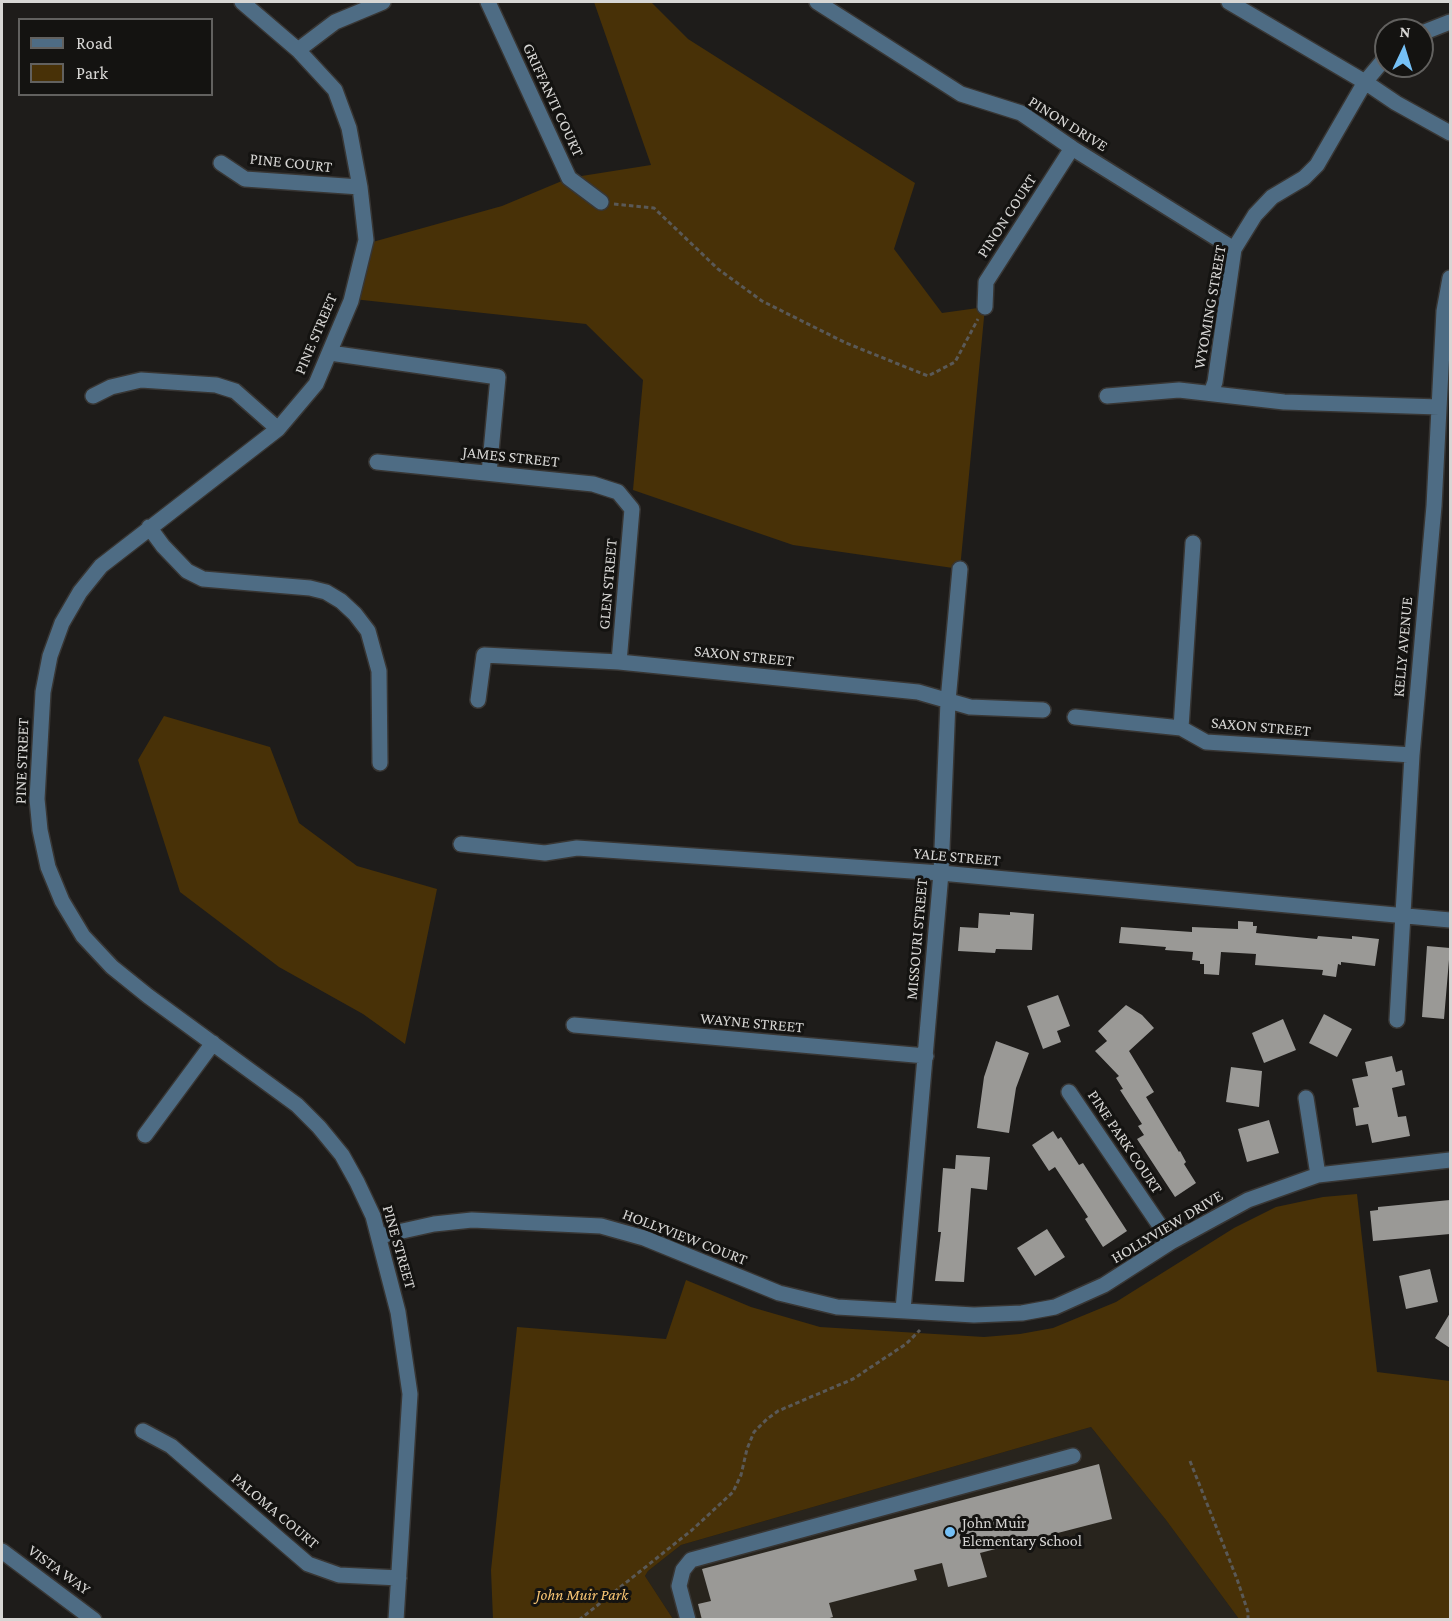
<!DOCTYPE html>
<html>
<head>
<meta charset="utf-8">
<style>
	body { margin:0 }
	#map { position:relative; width:1452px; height:1621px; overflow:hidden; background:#1e1c1a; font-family:"Crimson Pro",serif }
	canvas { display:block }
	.frame { position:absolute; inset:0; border:3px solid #d7d6d4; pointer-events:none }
	.legend { position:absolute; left:18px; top:18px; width:195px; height:78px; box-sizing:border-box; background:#141311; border:2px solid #62615f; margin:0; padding:8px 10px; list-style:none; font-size:18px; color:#d7d6d4 }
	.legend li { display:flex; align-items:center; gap:12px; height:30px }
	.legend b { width:30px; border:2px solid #62615f }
	.north { position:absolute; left:1374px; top:18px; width:60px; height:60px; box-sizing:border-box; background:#141311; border:2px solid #62615f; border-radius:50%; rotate:4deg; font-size:16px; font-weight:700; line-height:24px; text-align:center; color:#d7d6d4 }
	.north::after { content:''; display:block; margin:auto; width:21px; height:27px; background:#75c0f6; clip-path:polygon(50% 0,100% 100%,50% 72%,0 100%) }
</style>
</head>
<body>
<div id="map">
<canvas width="1452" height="1621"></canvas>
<div class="frame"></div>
<ul class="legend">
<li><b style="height:8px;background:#4e6c84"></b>Road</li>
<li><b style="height:16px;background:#483107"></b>Park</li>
</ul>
<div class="north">N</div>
</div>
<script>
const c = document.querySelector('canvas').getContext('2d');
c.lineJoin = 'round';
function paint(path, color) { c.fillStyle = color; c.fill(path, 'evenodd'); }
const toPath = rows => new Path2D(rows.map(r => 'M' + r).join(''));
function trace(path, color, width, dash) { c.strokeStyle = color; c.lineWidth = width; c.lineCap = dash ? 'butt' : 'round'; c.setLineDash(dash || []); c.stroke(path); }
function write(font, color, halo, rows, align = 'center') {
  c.font = font + ' "Crimson Pro",serif'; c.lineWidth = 6; c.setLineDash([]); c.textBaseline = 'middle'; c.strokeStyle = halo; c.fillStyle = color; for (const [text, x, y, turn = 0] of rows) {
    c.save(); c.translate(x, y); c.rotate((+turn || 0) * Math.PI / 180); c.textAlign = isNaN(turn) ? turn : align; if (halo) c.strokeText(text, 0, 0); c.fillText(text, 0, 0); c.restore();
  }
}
paint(toPath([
	[1091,1427,1166,1520,1239,1619,673,1619,645,1576,648,1571,681,1545]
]), '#28241d');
paint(toPath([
	[594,2,651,2,688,39,915,183,894,249,942,313,985,307,960,569,793,545,633,490,643,380,586,324,353,299,369,243,502,206,569,178,651,165],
	[164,716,270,747,299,823,357,866,437,889,405,1044,363,1014,279,967,180,892,138,760],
	[1357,1194,1377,1372,1450,1381,1450,1619,1239,1619,1166,1520,1091,1427,681,1545,648,1571,645,1576,673,1619,493,1619,491,1570,517,1327,666,1339,686,1280,751,1307,820,1327,984,1337,1020,1334,1053,1328,1116,1302,1234,1228,1276,1207,1323,1197]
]), '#483107');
paint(toPath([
	[1010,912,1034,914,1032,950,996,949,995,953,958,951,960,927,978,928,979,913,1010,915],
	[1238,921,1253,922,1253,926,1257,926,1256,933,1317,939,1318,936,1352,939,1352,936,1379,939,1375,966,1341,962,1341,965,1338,964,1336,977,1322,975,1323,970,1255,965,1256,954,1221,952,1219,975,1204,974,1204,964,1200,964,1200,961,1192,960,1193,952,1165,950,1166,947,1119,943,1121,927,1192,932,1192,927,1238,929],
	[1427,946,1450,948,1444,1019,1422,1017],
	[1058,995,1070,1026,1057,1031,1061,1042,1043,1049,1027,1006],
	[1126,1005,1142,1015,1154,1028,1129,1051,1154,1092,1146,1097,1179,1152,1180,1151,1186,1162,1184,1164,1196,1183,1175,1197,1137,1139,1144,1135,1138,1126,1142,1124,1120,1090,1123,1089,1116,1078,1119,1076,1095,1051,1107,1041,1098,1031],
	[1324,1014,1352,1029,1337,1057,1309,1043],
	[1283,1019,1296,1050,1264,1063,1252,1033],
	[996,1041,1029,1053,1016,1088,1009,1133,977,1128,984,1077],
	[1392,1056,1396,1072,1402,1070,1405,1085,1392,1088,1398,1117,1406,1116,1410,1136,1372,1143,1368,1124,1356,1126,1353,1108,1359,1107,1352,1079,1368,1076,1365,1062],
	[1231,1067,1262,1071,1259,1107,1226,1102],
	[1269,1120,1279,1153,1247,1162,1238,1129],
	[1053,1131,1058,1139,1061,1137,1079,1165,1083,1163,1127,1231,1103,1247,1085,1219,1088,1217,1055,1167,1049,1171,1032,1145],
	[956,1155,990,1157,987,1190,971,1188,964,1282,935,1281,941,1232,938,1232,943,1168,955,1169],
	[1450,1200,1450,1234,1373,1241,1370,1211,1378,1210,1378,1207],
	[1047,1229,1065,1257,1035,1276,1017,1248],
	[1430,1269,1438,1302,1406,1309,1399,1276],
	[1450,1313,1450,1348,1435,1338],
	[1099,1464,1112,1519,980,1553,987,1577,948,1587,942,1563,914,1570,917,1580,829,1603,833,1617,823,1620,702,1620,698,1604,711,1601,702,1569]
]), '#9a9996');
const minor = toPath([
	[242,2,298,50,335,90,349,128,360,187,366,240,351,301,316,384,278,429,101,566,80,592,62,623,50,656,43,692,37,799,40,830,48,867,62,901,83,936,112,967,148,996,297,1105,319,1127,342,1155,357,1182,373,1216,398,1312,410,1394,396,1620],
	[488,2,569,178,601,202],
	[817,2,961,94,1021,113,1072,148,1234,249],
	[1229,2,1365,82,1396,103,1450,133],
	[1422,33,1450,22],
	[298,50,335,22,383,2],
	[221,163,245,179,360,187],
	[985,307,986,282,1072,148],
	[330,353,498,377,489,473],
	[1211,393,1215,382,1234,249,1255,215,1272,197,1304,178,1317,165,1365,82,1386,57],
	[93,396,111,387,141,380,216,385,235,391,278,429],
	[1107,396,1179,390,1284,402,1439,407],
	[377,462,593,484,618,492,632,509,619,662],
	[149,527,163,546,187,571,203,579,310,588,326,592,341,601,355,614,368,631,379,671,380,763],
	[478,700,484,655,619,662,918,692,970,707,1043,710],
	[1075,717,1181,728,1206,742,1412,755],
	[1181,728,1193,543],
	[461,844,545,853,577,848,941,873,1450,920],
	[1397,1020,1412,755,1434,506,1444,311,1450,278],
	[574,1025,926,1056],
	[1069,1092,1171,1242],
	[1306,1098,1318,1175],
	[145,1135,213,1043],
	[380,1236,434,1224,472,1220,601,1226,644,1238,779,1293,837,1307,974,1315,1022,1313,1055,1307,1104,1285,1171,1242,1248,1200,1318,1175,1450,1160],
	[903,1310,941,873,948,701,960,569],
	[143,1431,171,1446,308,1564,339,1575,399,1578],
	[2,1551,94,1620],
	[688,1620,679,1586,683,1570,691,1560,1073,1456]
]);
trace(minor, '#383634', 18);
trace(toPath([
	[614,204,654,208,718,269,762,301,846,343,928,376,955,362,978,319],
	[1190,1461,1237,1579,1248,1612,1248,1620],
	[579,1620,692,1530,733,1492,741,1475,747,1449,754,1432,767,1419,778,1411,853,1379,906,1344,920,1330]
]), '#5a5957', 3, [4.5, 3]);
trace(minor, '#4e6c84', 15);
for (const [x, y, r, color] of [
	[950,1532,6,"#75c0f6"]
]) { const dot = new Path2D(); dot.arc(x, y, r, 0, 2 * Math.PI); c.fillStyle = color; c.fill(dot); trace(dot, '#141311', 2); }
write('16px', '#d7d6d4', '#141311', [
	["GRIFFANTI COURT",553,100,65],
	["PINON DRIVE",1068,124,32],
	["PINE COURT",291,163,6],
	["PINON COURT",1007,216,-57],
	["WYOMING STREET",1210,307,-80],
	["PINE STREET",316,334,-67],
	["JAMES STREET",511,457,6],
	["GLEN STREET",608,584,-85],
	["KELLY AVENUE",1403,647,-85],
	["SAXON STREET",744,656,6],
	["SAXON STREET",1261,727,5],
	["PINE STREET",22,761,-88],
	["YALE STREET",957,857,5],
	["MISSOURI STREET",917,939,-85],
	["WAYNE STREET",752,1023,5],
	["PINE PARK COURT",1125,1142,56],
	["HOLLYVIEW DRIVE",1167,1227,-31],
	["HOLLYVIEW COURT",685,1237,21],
	["PINE STREET",399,1247,74],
	["PALOMA COURT",275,1511,40],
	["VISTA WAY",59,1570,36]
]);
write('16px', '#d7d6d4', '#141311', [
	["John Muir",962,1523],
	["Elementary School",962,1541]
], 'left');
write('italic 16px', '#f9c674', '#141311', [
	["John Muir Park",582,1595]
]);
</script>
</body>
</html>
